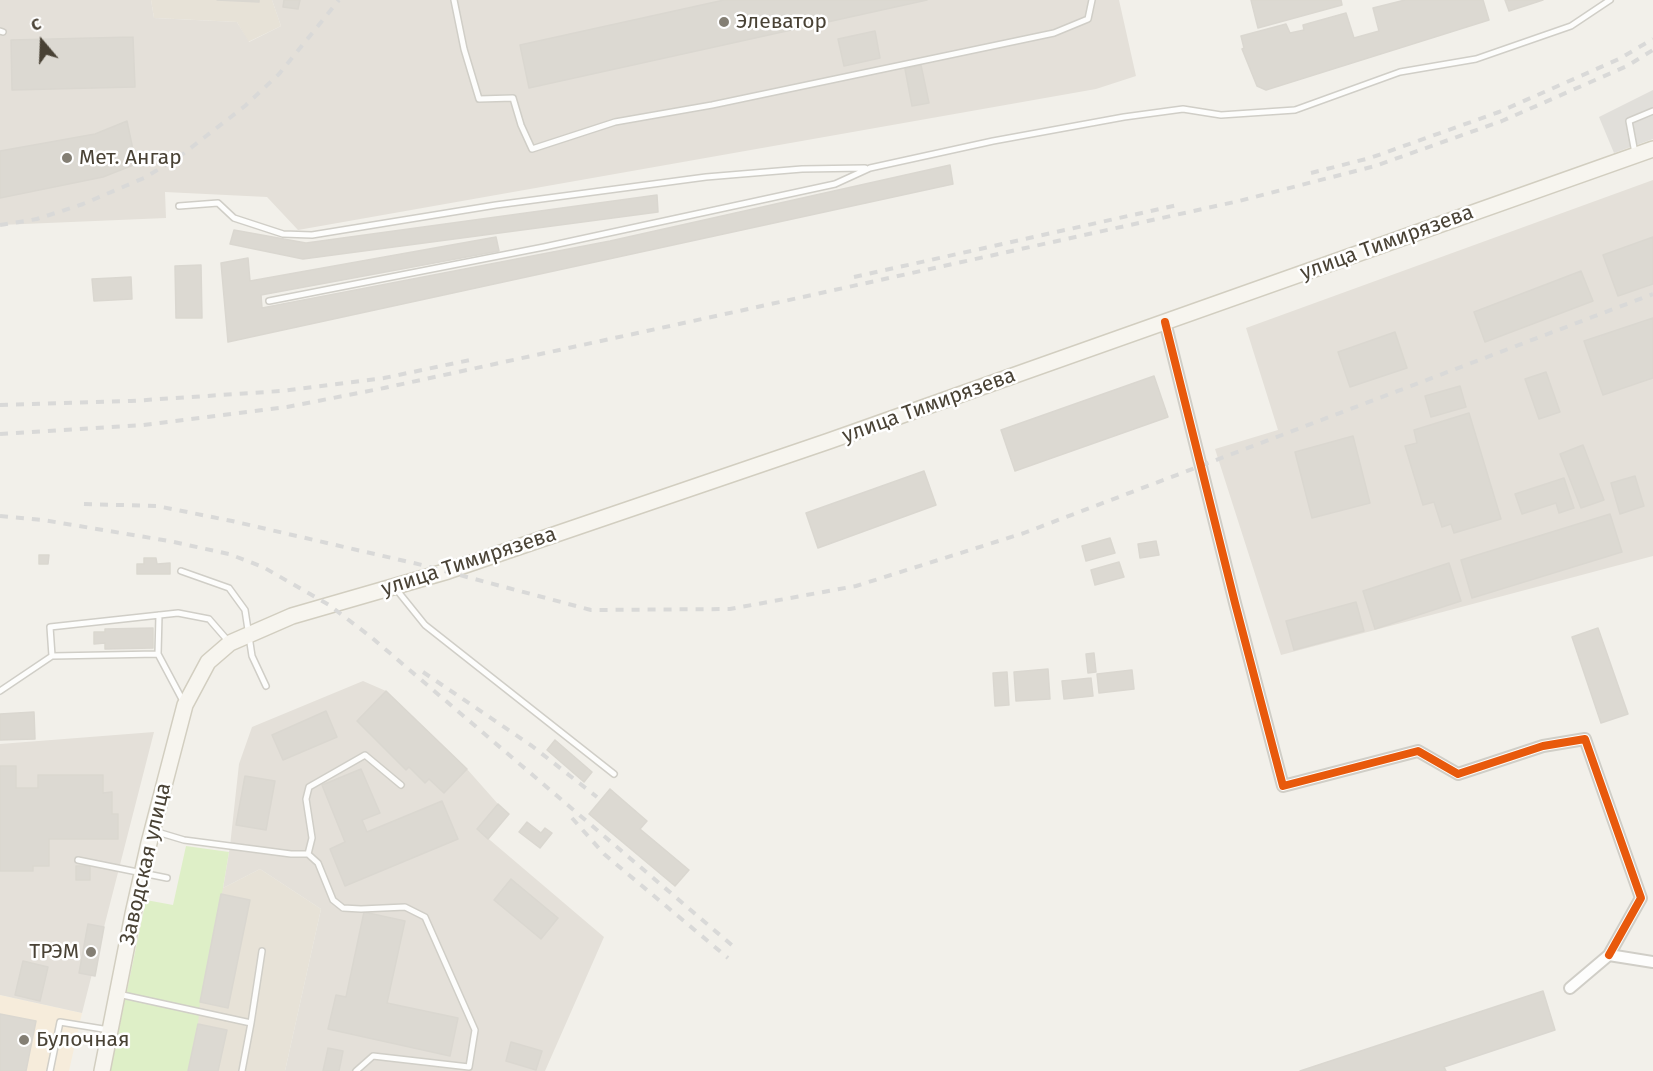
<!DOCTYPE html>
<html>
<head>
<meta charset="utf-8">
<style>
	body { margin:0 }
	#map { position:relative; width:1653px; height:1071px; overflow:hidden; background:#f2f0ea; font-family:"Fira Sans",sans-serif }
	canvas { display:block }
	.north { position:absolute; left:12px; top:12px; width:60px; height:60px; -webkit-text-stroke:4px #fff; paint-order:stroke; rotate:341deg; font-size:16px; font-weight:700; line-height:24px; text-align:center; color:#494235 }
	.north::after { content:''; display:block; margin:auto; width:21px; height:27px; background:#494235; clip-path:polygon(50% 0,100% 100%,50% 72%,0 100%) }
</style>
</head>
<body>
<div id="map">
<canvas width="1653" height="1071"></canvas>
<div class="north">С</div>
</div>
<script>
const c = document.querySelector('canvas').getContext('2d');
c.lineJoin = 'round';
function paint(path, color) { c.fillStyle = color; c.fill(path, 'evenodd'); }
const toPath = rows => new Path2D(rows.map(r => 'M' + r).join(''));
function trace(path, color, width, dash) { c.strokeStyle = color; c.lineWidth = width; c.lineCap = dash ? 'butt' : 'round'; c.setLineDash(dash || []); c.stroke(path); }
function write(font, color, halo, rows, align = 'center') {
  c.font = font + ' "Fira Sans",sans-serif'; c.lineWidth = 5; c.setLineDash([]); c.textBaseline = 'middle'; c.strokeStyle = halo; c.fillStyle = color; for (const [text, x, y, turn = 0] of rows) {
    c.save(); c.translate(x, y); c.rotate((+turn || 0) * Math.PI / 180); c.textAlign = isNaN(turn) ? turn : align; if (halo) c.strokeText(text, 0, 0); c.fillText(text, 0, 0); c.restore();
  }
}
paint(toPath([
	[151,0,272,0,281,26,248,42,237,22,154,18],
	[260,869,321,909,285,1071,154,1071,193,875,223,888]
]), '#e7e2d7');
paint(toPath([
	[0,995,82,1013,69,1071,0,1071]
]), '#f6ecdb');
paint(toPath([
	[0,0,151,0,154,18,237,22,249,42,281,26,272,0,1119,0,1136,76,1096,89,298,230,267,197,165,192,166,218,0,225],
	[1653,180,1653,556,1281,655,1215,449,1278,430,1246,328],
	[363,681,386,691,467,769,498,804,477,829,604,937,545,1071,285,1071,321,909,260,869,223,888,230,846,239,764,252,727],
	[154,732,82,1013,0,995,0,744]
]), '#e4e0d9');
paint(toPath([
	[186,846,229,852,223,888,200,1002,198,1024,188,1071,110,1071,146,900,173,905]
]), '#deefc7');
paint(toPath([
	[1653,90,1653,139,1614,153,1599,117]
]), '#e1dfda');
const building = toPath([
	[217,0,259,0,259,2,217,0],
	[284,0,300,0,298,9,283,7,284,0],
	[724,0,927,0,529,88,520,45,724,0],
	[1251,0,1341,0,1342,5,1258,28,1251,0],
	[1405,0,1483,0,1489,20,1266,90,1257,86,1242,49,1244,48,1241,36,1286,24,1290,33,1304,30,1303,25,1346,13,1354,38,1379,31,1373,8,1405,0],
	[1505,0,1543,0,1509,11,1505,0],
	[875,31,880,58,844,66,838,39,875,31],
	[133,37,135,87,12,90,11,40,133,37],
	[921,65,929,103,912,106,905,69,921,65],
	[127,121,136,164,103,177,0,198,0,151,95,134,127,121],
	[950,165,953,184,228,342,221,263,248,258,250,281,496,237,499,251,261,295,262,308,610,241,950,165],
	[657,195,658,212,303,259,230,244,234,230,306,243,657,195],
	[1653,237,1653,284,1618,296,1603,255,1653,237],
	[201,265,202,318,176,318,175,266,201,265],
	[1581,271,1593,301,1485,342,1474,312,1581,271],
	[131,277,132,299,94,301,92,279,131,277],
	[1653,318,1653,378,1603,395,1584,341,1653,318],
	[1395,332,1407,368,1350,387,1338,352,1395,332],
	[1546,372,1560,412,1539,419,1525,379,1546,372],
	[1154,376,1168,417,1015,471,1001,430,1154,376],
	[1460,386,1466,407,1431,417,1425,396,1460,386],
	[1469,413,1501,519,1454,533,1451,524,1442,527,1434,502,1423,505,1405,446,1417,443,1414,430,1469,413],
	[1353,436,1370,503,1312,518,1295,452,1353,436],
	[1583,445,1604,500,1581,508,1560,454,1583,445],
	[924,471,936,505,818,548,806,513,924,471],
	[1635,476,1644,506,1620,514,1611,483,1635,476],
	[1564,478,1574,508,1559,513,1556,503,1522,514,1515,494,1564,478],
	[1610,514,1622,552,1472,598,1461,560,1610,514],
	[1110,538,1115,553,1086,561,1082,546,1110,538],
	[1156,541,1159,555,1140,558,1138,544,1156,541],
	[39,555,49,555,48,564,39,564,39,555],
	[144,558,156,558,157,564,170,563,170,574,137,574,137,564,144,564,144,558],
	[1119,562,1124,577,1095,585,1091,570,1119,562],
	[1449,563,1461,601,1375,629,1363,591,1449,563],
	[1356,602,1364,631,1294,650,1286,621,1356,602],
	[153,628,153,648,105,649,105,643,94,644,94,632,105,632,105,629,153,628],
	[1598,628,1628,714,1601,723,1572,637,1598,628],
	[1094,653,1096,672,1088,673,1086,654,1094,653],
	[1048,669,1050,699,1016,701,1014,672,1048,669],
	[1132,670,1134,689,1099,693,1097,674,1132,670],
	[1007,672,1009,705,995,706,993,673,1007,672],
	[1091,678,1093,696,1064,699,1062,681,1091,678],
	[386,691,467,769,444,793,429,779,425,783,409,767,406,770,357,721,386,691],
	[326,711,337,737,283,760,272,735,326,711],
	[34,712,35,739,0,740,0,714,34,712],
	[555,740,592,772,584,782,547,750,555,740],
	[0,766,16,766,16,788,38,788,38,775,103,775,103,793,112,792,112,814,118,814,118,839,49,839,49,866,33,866,33,871,0,871,0,766],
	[361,769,380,813,362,820,367,832,442,801,458,839,345,886,330,849,345,842,322,785,361,769],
	[245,776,275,781,266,830,236,825,245,776],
	[610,789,647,821,640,829,689,870,675,886,589,814,610,789],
	[498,804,509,814,488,839,477,829,498,804],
	[527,822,541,833,545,828,552,833,540,848,519,832,527,822],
	[76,866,90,866,90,880,76,880,76,866],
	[511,879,558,918,541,939,494,900,511,879],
	[221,894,250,900,228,1008,200,1002,221,894],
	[364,912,405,921,387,1003,458,1018,450,1056,328,1029,336,995,346,997,364,912],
	[88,924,104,927,95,976,79,973,88,924],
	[23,961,48,967,40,1001,15,995,23,961],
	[1543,991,1555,1030,1444,1067,1446,1071,1300,1071,1543,991],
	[0,1014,36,1021,26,1071,0,1071,0,1014],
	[198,1024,227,1030,218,1071,188,1071,198,1024],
	[511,1042,542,1051,536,1070,506,1061,511,1042],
	[328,1048,343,1051,339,1071,323,1071,328,1048]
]);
paint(building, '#dcd9d2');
trace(building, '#dad7d0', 1.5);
const service = toPath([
	[454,0,464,49,479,99,513,98,521,125,532,149,615,122,712,105,1054,33,1088,19,1092,0],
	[0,31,3,32],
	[1635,153,1629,121,1653,111],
	[179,206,218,203,234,218,283,234,312,235,496,205,706,177,802,169,865,168],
	[269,301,544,247,835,184,870,168,993,141,1124,117,1183,109,1221,115,1295,110,1400,72,1476,59,1571,26,1610,0],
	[181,571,229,588,245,610,252,656,266,686],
	[396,589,425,625,614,774],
	[158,654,159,615],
	[0,691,52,656],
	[183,701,158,654,52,656,50,627,178,613,209,619,229,642],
	[154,831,184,840,291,854,308,854,318,863,333,900,343,908,361,909,405,907,425,917,475,1030,469,1067,373,1056,356,1071],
	[308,854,312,838,306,799,309,787,365,755,401,785],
	[78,860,167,878],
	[118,994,251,1023,262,951],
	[50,1071,60,1022,109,1030],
	[242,1071,251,1023]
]);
const minor = toPath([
	[1165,322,1235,603,1283,786,1418,751,1458,774,1543,746,1585,739,1641,898,1609,955],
	[1570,988,1609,955,1653,962]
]);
const secondary = toPath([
	[102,1071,133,914,149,843,185,705,208,662,230,643,292,616,448,571,829,441,1653,149]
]);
trace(service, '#d0cec7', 8);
trace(minor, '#d0cec7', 14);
trace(secondary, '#d2cec0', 18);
trace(service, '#fdfdfc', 5);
trace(minor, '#fdfdfc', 10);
trace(secondary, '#f7f5ef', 15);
trace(toPath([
	[1311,173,1370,158,1499,112,1619,59,1653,39],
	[0,225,37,219,83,204,144,178,179,157,245,106,279,74,339,0],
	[854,277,1182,204],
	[0,405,131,401,281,391,384,378,470,360],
	[0,434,143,425,287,407,384,388,739,311,1239,201,1375,166,1502,121,1627,66,1653,50],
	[84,504,157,506,232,521,422,565,591,610,730,609,856,586,1024,533,1653,294],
	[0,516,43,520,169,541,229,554,263,567,329,605,371,637,734,947],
	[423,672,532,746,597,797],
	[572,818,604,854,728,958]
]), '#d9d9d8', 4, [8, 8]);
trace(toPath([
	[1165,322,1235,603,1283,786,1418,751,1458,774,1543,746,1585,739,1641,898,1609,955]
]), '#e8590c', 8);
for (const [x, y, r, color] of [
	[724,22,6,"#847f74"],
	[67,158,6,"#847f74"],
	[91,952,6,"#847f74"],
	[24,1040,6,"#847f74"]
]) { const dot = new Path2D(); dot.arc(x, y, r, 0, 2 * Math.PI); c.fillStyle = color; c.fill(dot); trace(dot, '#fff', 2); }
write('21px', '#494235', '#fff', [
	["Элеватор",736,22],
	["Мет. Ангар",79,158],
	["ТРЭМ",79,952,"right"],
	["Булочная",36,1040]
], 'left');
write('21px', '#494235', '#fff', [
	["улица Тимирязева",1387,243,-20],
	["улица Тимирязева",929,406,-20],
	["улица Тимирязева",469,562,-18],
	["Заводская улица",146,864,-77]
]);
</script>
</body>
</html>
